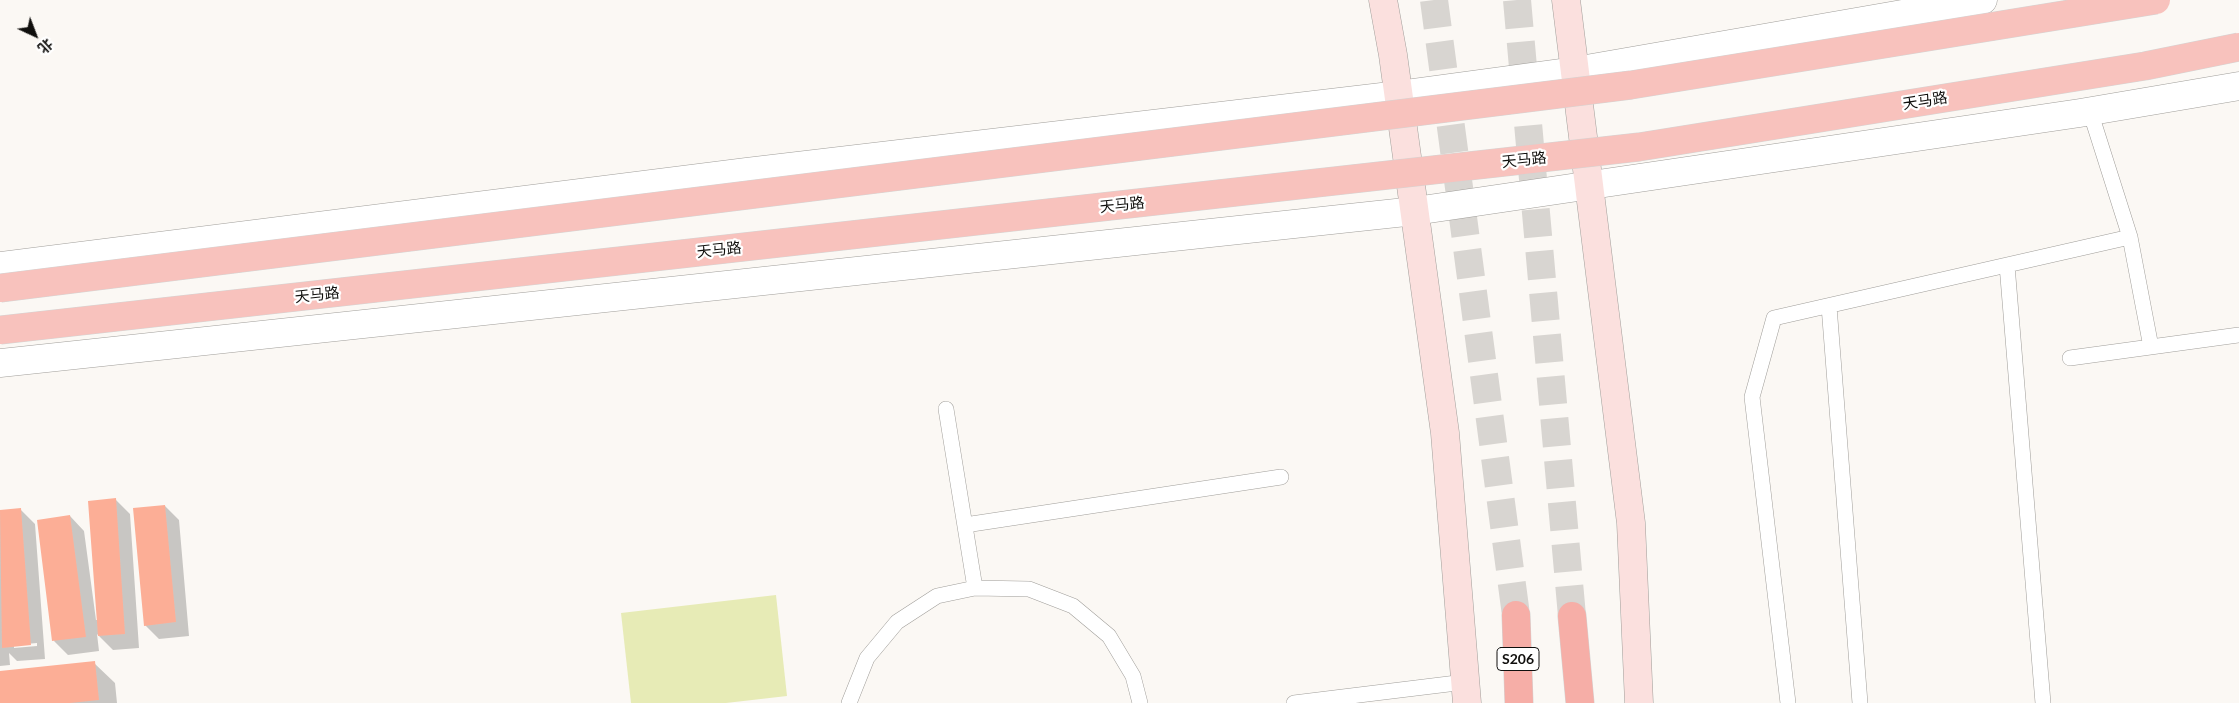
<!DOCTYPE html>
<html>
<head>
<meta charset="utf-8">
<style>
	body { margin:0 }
	#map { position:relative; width:2239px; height:703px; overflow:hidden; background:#fbf8f4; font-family:Lato,"Noto Sans SC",sans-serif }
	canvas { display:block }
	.north { position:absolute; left:10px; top:10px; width:50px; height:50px; -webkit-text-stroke:4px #fff; paint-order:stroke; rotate:137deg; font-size:14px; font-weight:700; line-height:20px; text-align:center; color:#100f0d }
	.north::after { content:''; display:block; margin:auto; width:18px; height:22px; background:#100f0d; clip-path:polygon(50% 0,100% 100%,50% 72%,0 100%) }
</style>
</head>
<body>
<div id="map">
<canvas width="2239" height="703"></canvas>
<div class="north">北</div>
</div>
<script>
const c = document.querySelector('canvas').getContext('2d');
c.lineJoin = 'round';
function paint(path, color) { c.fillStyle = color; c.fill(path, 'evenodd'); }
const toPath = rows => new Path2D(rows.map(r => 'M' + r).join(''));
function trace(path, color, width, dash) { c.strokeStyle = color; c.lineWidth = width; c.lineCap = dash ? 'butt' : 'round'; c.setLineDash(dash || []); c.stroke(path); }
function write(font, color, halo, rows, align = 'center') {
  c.font = font + ' Lato,"Noto Sans SC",sans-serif'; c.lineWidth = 4.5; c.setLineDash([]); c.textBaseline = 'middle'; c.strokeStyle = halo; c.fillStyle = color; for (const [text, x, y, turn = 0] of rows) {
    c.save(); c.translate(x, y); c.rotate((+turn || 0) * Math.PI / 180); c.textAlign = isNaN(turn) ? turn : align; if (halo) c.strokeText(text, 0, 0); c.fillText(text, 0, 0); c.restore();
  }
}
paint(toPath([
	[776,595,787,696,726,703,631,703,621,613]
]), '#e7ebb6');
paint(toPath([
	[115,499,130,514,139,648,113,650,97,634,99,651,68,655,54,641,70,516,84,531,96,620,98,620],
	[165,506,179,520,189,636,159,639,145,625],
	[20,509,35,524,45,659,17,661,9,653,10,665,0,666,0,511],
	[37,643,37,646,14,648,14,645],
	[94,663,115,683,117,703,0,703,0,672]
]), '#0003');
paint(toPath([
	[116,498,125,634,98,636,88,501],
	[165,505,176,622,144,626,133,508],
	[21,508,31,645,2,648,0,510],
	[70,515,86,637,52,641,37,520],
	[95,661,99,700,70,703,0,703,0,671]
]), '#fcae96');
trace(toPath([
	[1434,0,1516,615],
	[1517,0,1572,616]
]), '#d8d5d1', 28, [28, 14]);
const service = toPath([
	[2090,111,2130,237,2151,347],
	[2007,265,2043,703],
	[1829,306,1860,703],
	[2070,358,2239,335],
	[946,409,975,588],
	[965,525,1281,477],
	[849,703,867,658,897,622,937,596,975,588,1029,589,1073,606,1109,636,1133,676,1140,703],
	[1294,703,1465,682],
	[1788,703,1752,397,1774,318,2130,237]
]);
const tertiary = toPath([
	[0,266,747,172,1399,95,1575,71,1983,0],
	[0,363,1415,211,2080,113,2239,86]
]);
const secondary = toPath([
	[1383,0,1393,55,1445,433,1467,703],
	[1566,0,1631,523,1639,703]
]);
const trunk = toPath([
	[1516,615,1519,703],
	[1572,616,1580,703]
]);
trace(service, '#a09e9a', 16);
trace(tertiary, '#a09e9a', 29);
trace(secondary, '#a09e9a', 29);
trace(trunk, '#d4d4d3', 29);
trace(service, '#fff', 15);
trace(tertiary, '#fff', 28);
trace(secondary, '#fbe0de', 28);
trace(trunk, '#f6aea7', 28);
const primaryBridge = toPath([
	[0,288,1631,85,2156,0],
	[0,330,1639,147,2145,66,2239,47]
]);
trace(primaryBridge, '#d4d4d3', 29, []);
trace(primaryBridge, '#f8c2bd', 28);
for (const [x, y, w] of [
	[1518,659,42]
]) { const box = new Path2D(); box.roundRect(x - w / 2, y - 11.5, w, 23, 4); c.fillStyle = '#fff'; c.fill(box); trace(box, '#100f0d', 1); }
write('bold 14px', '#100f0d', null, [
	["S206",1518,659]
]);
write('15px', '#100f0d', '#fff', [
	["天马路",1925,101,-9],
	["天马路",1524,160,-6],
	["天马路",1122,205,-6],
	["天马路",719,250,-6],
	["天马路",317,295,-6]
]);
</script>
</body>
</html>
